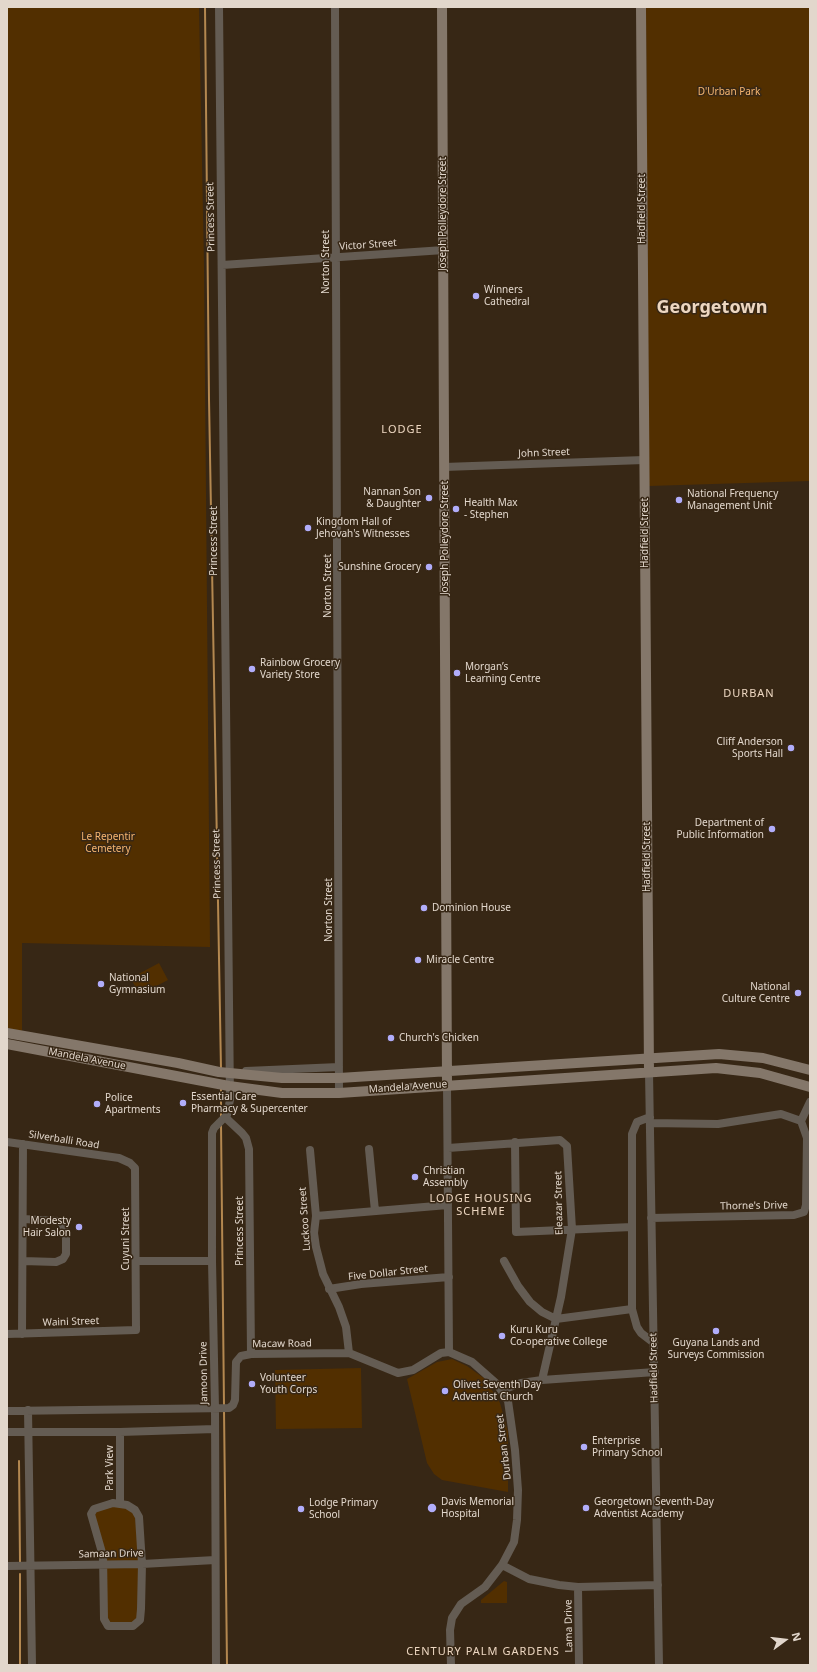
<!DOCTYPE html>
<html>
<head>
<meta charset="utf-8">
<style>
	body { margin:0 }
	#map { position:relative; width:817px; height:1672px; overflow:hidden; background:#372715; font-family:"Noto Sans",sans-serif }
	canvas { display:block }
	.frame { position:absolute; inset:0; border:8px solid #e2d7cc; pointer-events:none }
	.north { position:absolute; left:765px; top:1620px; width:40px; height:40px; -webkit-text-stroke:3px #372715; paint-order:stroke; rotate:75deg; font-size:11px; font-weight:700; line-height:16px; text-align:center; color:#e2d7cc }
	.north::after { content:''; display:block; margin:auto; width:14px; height:18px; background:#e2d7cc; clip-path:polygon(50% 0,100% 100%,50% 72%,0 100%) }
</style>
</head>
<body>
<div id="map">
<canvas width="817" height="1672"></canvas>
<div class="frame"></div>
<div class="north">N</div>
</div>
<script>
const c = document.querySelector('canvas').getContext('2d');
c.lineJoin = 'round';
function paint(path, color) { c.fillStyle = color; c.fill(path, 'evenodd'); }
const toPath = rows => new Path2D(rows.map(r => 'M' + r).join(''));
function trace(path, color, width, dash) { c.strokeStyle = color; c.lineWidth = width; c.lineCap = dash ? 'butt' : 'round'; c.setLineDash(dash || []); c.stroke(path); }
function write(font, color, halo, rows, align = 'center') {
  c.font = font + ' "Noto Sans",sans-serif'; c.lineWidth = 3; c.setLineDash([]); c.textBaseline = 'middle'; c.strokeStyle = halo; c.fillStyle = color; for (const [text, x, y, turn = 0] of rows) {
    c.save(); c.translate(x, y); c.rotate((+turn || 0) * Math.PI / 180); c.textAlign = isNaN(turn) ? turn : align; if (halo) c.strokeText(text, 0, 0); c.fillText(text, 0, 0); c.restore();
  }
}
paint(toPath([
	[7,7,199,7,204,266,210,947,22,943,22,1031,7,1028],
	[646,7,810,7,810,481,649,486],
	[159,963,168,980,139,995,131,978],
	[452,1359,467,1366,485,1379,500,1403,508,1432,508,1492,442,1480,434,1474,427,1463,407,1379,437,1362],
	[361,1368,362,1428,276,1429,275,1370],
	[110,1506,126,1507,135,1514,139,1561,105,1561,95,1515,96,1512],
	[105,1567,139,1567,138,1618,134,1623,107,1622],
	[504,1581,507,1582,507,1603,481,1603,481,1600]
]), '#522f00');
trace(toPath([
	[205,7,209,399,221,1070],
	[221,1088,221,1118],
	[221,1124,224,1406],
	[224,1410,227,1665],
	[19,1461,20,1562],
	[20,1574,20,1665]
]), '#b48850', 2);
trace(toPath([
	[335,7,339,1093],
	[222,265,444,250],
	[444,467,644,460],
	[246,1071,339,1067],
	[649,1072,659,1665],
	[447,1084,449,1352],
	[650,1117,637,1122,632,1134,632,1309,637,1327,641,1333,654,1343],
	[226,1118,242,1133,246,1138,249,1149,251,1354],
	[801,1121,810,1102],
	[650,1123,718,1124,781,1114,801,1121,807,1138,806,1205,804,1212,794,1215,651,1218],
	[7,1142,119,1158,130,1163,135,1168,136,1330,7,1334],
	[515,1142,516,1232,632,1227],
	[448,1148,560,1140,567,1146,572,1229,561,1297,542,1380],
	[369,1149,375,1211],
	[310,1150,316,1216,314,1233,316,1247,323,1274,339,1307,346,1327,349,1353],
	[316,1216,448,1205],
	[23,1261,56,1262,63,1259,66,1254,66,1234,62,1223,58,1221,23,1219],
	[136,1261,212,1261],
	[504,1261,518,1286,530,1302,542,1312,556,1319,632,1309],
	[329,1289,361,1284,449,1277],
	[22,1334,23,1144],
	[502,1390,521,1383,542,1380,655,1372],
	[28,1410,32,1665],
	[7,1411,229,1408,233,1405,235,1400,236,1362,241,1356,251,1354,349,1353,398,1373,413,1370,441,1353,449,1352,472,1362,497,1384,508,1401,515,1450,518,1490,517,1520,514,1542,502,1565,485,1587,461,1604,452,1618,450,1630,451,1665],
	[7,1432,120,1432,215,1429],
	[113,1503,127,1505,135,1510,139,1517,142,1564,141,1609,140,1620,133,1626,108,1626,104,1619,103,1556,91,1514,94,1509,113,1503],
	[120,1503,120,1432],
	[502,1565,529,1579,559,1585,578,1587,658,1585],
	[7,1566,142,1564,215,1560],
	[578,1587,579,1665],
	[216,1665,215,1408,212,1261,212,1133,214,1128,227,1115,230,1100,219,7]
]), '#645c53', 8);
trace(toPath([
	[442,7,447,1084],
	[641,7,649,1072],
	[7,1033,178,1063,219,1072,282,1078,339,1078,719,1054,763,1058,810,1070],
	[7,1044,229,1086,282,1093,339,1093,716,1068,760,1073,810,1087]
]), '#84776a', 10);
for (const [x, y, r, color] of [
	[476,296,4,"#b1adfa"],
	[429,498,4,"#b1adfa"],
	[679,500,4,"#b1adfa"],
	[456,509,4,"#b1adfa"],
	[308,528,4,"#b1adfa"],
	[429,567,4,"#b1adfa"],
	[252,669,4,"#b1adfa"],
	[457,673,4,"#b1adfa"],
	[791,748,4,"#b1adfa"],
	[772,829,4,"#b1adfa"],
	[424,908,4,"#b1adfa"],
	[418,960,4,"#b1adfa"],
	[101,984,4,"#b1adfa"],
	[798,993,4,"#b1adfa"],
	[391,1038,4,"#b1adfa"],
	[183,1103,4,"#b1adfa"],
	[97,1104,4,"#b1adfa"],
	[415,1177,4,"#b1adfa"],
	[79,1227,4,"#b1adfa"],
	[716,1331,4,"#b1adfa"],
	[502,1336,4,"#b1adfa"],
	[252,1384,4,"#b1adfa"],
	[445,1391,4,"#b1adfa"],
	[584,1447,4,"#b1adfa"],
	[432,1508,5,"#b1adfa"],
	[586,1508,4,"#b1adfa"],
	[301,1509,4,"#b1adfa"]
]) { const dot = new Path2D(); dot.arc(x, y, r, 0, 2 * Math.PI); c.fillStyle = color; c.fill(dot); trace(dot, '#372715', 1.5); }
write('10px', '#f7b670', '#372715', [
	["D'Urban Park",729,92],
	["Le Repentir",108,837],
	["Cemetery",108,849]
]);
write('10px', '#e2d7cc', '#372715', [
	["Hadfield Street",642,209,-90],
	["Joseph Polleydore Street",443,214,-90],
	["Princess Street",211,217,-91],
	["Victor Street",368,245,-4],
	["Norton Street",326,262,-90],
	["John Street",544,453,-2],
	["Hadfield Street",645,533,-90],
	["Joseph Polleydore Street",445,538,-90],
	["Princess Street",214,541,-90],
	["Norton Street",328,586,-90],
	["Hadfield Street",647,857,-90],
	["Princess Street",217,864,-91],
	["Norton Street",329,910,-90],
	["Mandela Avenue",87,1059,11],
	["Mandela Avenue",408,1087,-4],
	["Silverballi Road",64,1140,9],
	["Eleazar Street",559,1203,-91],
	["Thorne's Drive",754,1206,-1],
	["Luckoo Street",305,1219,-94],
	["Princess Street",240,1231,-90],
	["Cuyuni Street",126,1239,-90],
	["Five Dollar Street",388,1273,-6],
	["Waini Street",71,1322,-2],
	["Macaw Road",282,1344,-1],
	["Hadfield Street",654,1368,-91],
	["Jamoon Drive",204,1373,-91],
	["Durban Street",504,1447,-97],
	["Park View",110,1468,-90],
	["Samaan Drive",111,1554,-1],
	["Lama Drive",569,1626,-91]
]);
write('10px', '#e2d7cc', '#372715', [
	["Winners",484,290],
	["Cathedral",484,302],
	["Nannan Son",421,492,"right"],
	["& Daughter",421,504,"right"],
	["National Frequency",687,494],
	["Management Unit",687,506],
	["Health Max",464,503],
	["- Stephen",464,515],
	["Kingdom Hall of",316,522],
	["Jehovah's Witnesses",316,534],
	["Sunshine Grocery",421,567,"right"],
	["Rainbow Grocery",260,663],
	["Variety Store",260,675],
	["Morgan’s",465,667],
	["Learning Centre",465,679],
	["Cliff Anderson",783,742,"right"],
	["Sports Hall",783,754,"right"],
	["Department of",764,823,"right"],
	["Public Information",764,835,"right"],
	["Dominion House",432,908],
	["Miracle Centre",426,960],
	["National",109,978],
	["Gymnasium",109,990],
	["National",790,987,"right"],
	["Culture Centre",790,999,"right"],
	["Church's Chicken",399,1038],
	["Essential Care",191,1097],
	["Pharmacy & Supercenter",191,1109],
	["Police",105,1098],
	["Apartments",105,1110],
	["Christian",423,1171],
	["Assembly",423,1183],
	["Modesty",71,1221,"right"],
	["Hair Salon",71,1233,"right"],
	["Kuru Kuru",510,1330],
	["Co-operative College",510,1342],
	["Guyana Lands and",716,1343,"center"],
	["Surveys Commission",716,1355,"center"],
	["Volunteer",260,1378],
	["Youth Corps",260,1390],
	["Olivet Seventh Day",453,1385],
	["Adventist Church",453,1397],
	["Enterprise",592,1441],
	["Primary School",592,1453],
	["Davis Memorial",441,1502],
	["Hospital",441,1514],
	["Georgetown Seventh-Day",594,1502],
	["Adventist Academy",594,1514],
	["Lodge Primary",309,1503],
	["School",309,1515]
], 'left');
c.letterSpacing = '1px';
write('11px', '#edd7c1', '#372715', [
	["LODGE",402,430],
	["DURBAN",749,694],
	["LODGE HOUSING",481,1199],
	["SCHEME",481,1212],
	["CENTURY PALM GARDENS",483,1652]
]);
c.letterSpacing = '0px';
write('bold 18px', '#edd7c1', '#372715', [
	["Georgetown",712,308]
]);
</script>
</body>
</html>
